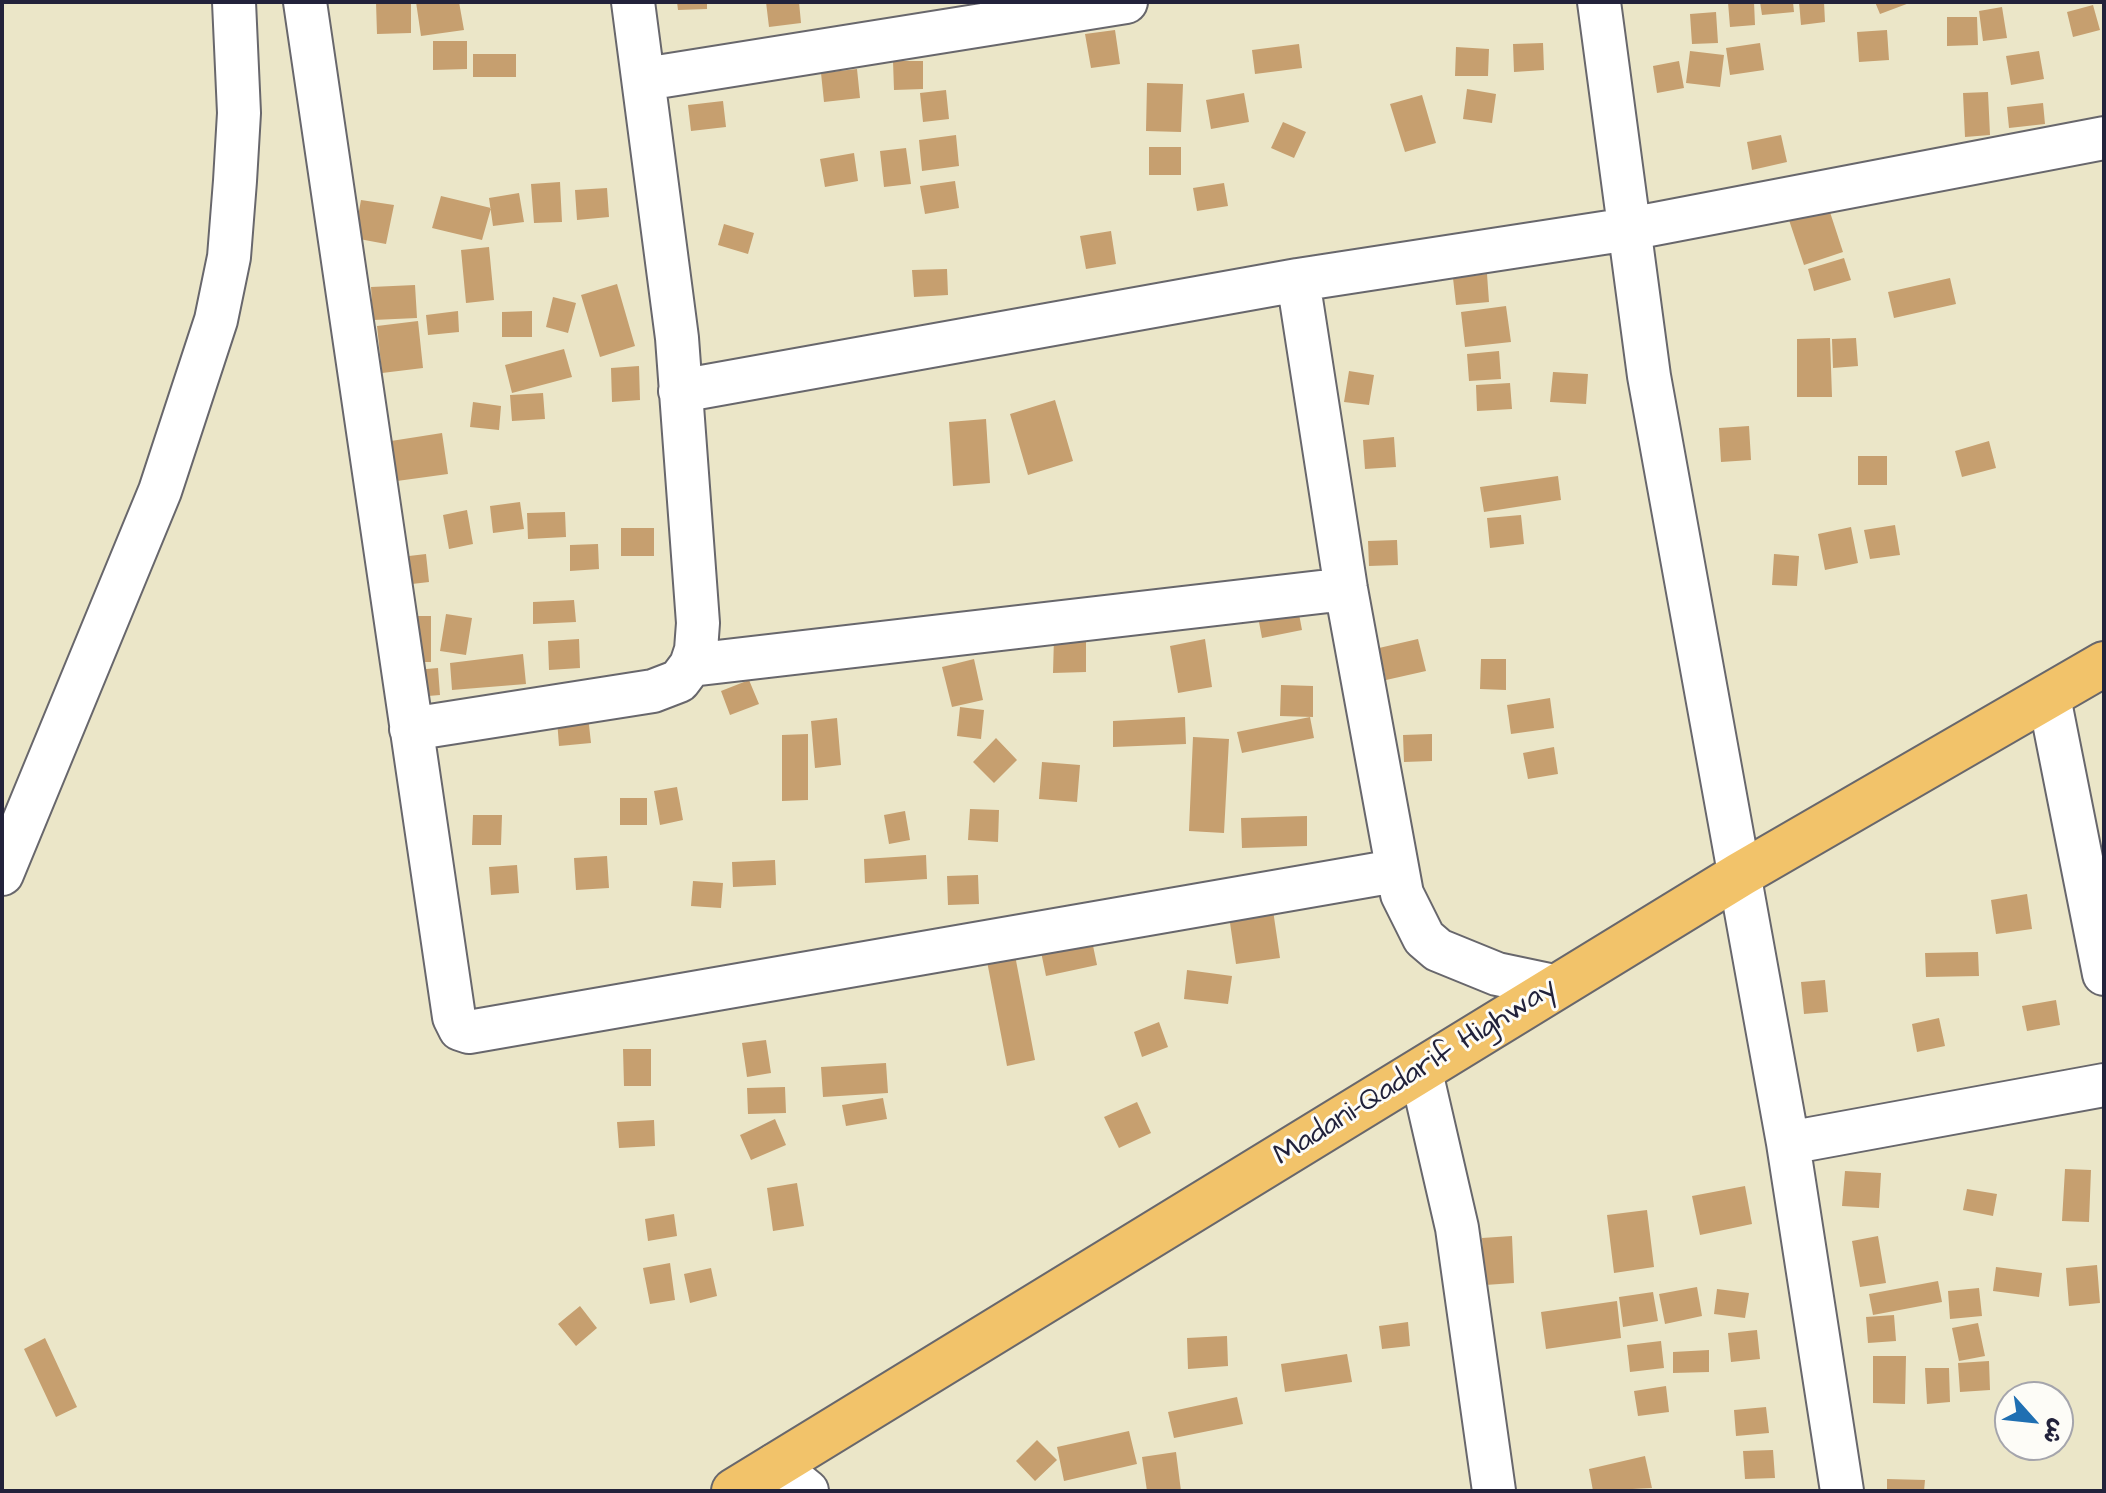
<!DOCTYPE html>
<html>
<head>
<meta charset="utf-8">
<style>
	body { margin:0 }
	#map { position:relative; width:2106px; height:1493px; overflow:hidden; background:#ebe6c8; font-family:"Architects Daughter","Playpen Sans Arabic",sans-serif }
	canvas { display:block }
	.frame { position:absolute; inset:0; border:4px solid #22223b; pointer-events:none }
	.north { position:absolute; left:1994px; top:1381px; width:80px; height:80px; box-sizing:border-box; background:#fdfcf7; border:2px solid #a5a5ac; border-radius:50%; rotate:117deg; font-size:22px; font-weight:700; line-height:32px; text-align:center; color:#22223b }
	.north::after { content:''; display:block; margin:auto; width:28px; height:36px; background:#1f6fb2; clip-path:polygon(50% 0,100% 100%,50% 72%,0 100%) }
</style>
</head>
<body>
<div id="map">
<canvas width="2106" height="1493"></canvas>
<div class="frame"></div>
<div class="north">ش</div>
</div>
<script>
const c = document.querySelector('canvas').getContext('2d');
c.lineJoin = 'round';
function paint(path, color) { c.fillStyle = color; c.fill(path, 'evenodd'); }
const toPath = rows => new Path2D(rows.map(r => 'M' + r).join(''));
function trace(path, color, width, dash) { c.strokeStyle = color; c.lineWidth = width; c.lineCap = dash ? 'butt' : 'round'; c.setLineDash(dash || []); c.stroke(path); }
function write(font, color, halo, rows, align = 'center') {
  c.font = font + ' "Architects Daughter",sans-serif'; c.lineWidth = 6; c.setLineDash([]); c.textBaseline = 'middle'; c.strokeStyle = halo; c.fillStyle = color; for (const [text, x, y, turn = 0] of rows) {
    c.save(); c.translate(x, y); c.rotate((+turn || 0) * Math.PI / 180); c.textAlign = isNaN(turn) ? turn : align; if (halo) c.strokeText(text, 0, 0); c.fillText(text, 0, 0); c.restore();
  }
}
paint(toPath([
	[376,2,411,2,411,33,377,34],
	[416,2,459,2,464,30,421,36],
	[677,2,707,2,707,9,678,10],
	[766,2,799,2,801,23,769,27],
	[1728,2,1754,2,1755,25,1730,27],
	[1760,2,1793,2,1794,12,1762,15],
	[1799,2,1824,2,1825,22,1801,25],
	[1875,2,1912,2,1880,14],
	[2093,5,2100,30,2073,37,2067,12],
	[2002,7,2007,38,1983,41,1979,11],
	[1716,12,1718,43,1692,44,1690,14],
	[1947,17,1977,17,1978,45,1947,46],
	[1115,30,1120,64,1091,68,1085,34],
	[1887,30,1889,60,1859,62,1857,32],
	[433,41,467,41,467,69,433,70],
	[1543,43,1544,70,1514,72,1513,44],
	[1760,43,1764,70,1730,75,1726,48],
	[1299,44,1302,68,1255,74,1252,50],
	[1456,47,1489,49,1488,76,1455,76],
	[1690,51,1724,55,1720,87,1686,83],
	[2039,51,2044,79,2011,85,2006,56],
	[473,54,516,54,516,77,473,77],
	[893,61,923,61,923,89,894,90],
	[1679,61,1684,88,1657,93,1653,66],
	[857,69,860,98,824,102,821,73],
	[1147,83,1183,84,1181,132,1146,131],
	[1467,89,1496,94,1492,123,1463,119],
	[946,90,949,119,923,122,920,93],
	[1988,92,1990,135,1965,137,1963,93],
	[1244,93,1249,122,1211,129,1206,100],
	[1422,95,1436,143,1405,152,1390,104],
	[723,101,726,127,691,131,688,105],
	[2043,103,2045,124,2009,128,2007,107],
	[1283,122,1306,132,1294,158,1271,148],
	[956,135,959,166,922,171,919,140],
	[1781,135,1787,162,1752,170,1747,142],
	[1149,147,1181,147,1181,175,1149,175],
	[906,148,911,184,884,187,880,151],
	[854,153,858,181,825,187,820,159],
	[955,181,959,208,925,214,920,186],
	[560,182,562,222,534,223,531,184],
	[1224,183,1228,206,1197,211,1193,188],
	[607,188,609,217,577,220,575,190],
	[519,193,524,222,493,226,489,198],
	[441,196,491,208,482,240,432,228],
	[361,200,394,205,386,244,354,238],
	[1828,206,1843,252,1804,265,1789,220],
	[724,224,754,233,748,254,718,245],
	[1111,231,1116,264,1086,269,1080,236],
	[489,247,494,300,466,303,461,250],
	[1844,258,1851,280,1814,291,1808,269],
	[947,269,948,295,914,297,912,270],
	[1487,274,1489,302,1456,305,1453,278],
	[1950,278,1956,304,1894,318,1888,292],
	[617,284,635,346,600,357,581,295],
	[415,285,417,318,373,320,371,287],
	[553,297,576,303,568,333,546,327],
	[1506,306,1511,342,1465,347,1461,312],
	[458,311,459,332,428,335,426,315],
	[532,311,532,337,502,337,502,312],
	[418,321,423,368,382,373,377,326],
	[1830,338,1832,397,1797,397,1797,339],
	[1856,338,1858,366,1833,368,1832,339],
	[564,349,572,377,512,393,505,365],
	[1499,351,1501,379,1469,381,1467,354],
	[639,366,640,400,612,402,611,368],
	[1349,371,1374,375,1369,405,1344,402],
	[1553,372,1588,374,1586,404,1550,402],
	[1510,383,1512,409,1477,411,1476,385],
	[543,393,545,419,512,421,510,395],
	[1055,400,1073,461,1028,475,1010,414],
	[473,402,501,406,499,430,470,427],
	[986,419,990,483,953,486,949,422],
	[1749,426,1751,460,1721,462,1719,428],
	[442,433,448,474,397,481,391,441],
	[1394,437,1396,467,1365,469,1363,440],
	[1989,441,1996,468,1962,477,1955,451],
	[1858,456,1887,456,1887,485,1858,485],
	[1558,476,1561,500,1484,512,1480,487],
	[520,502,524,529,493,533,490,506],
	[467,510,473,544,449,549,443,515],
	[565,512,566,537,528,539,527,513],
	[1521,515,1524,544,1490,548,1487,518],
	[1895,525,1900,555,1870,559,1864,530],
	[1851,527,1858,563,1825,570,1818,534],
	[621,528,654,528,654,556,621,556],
	[1397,540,1398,565,1369,566,1368,541],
	[598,544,599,569,570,571,570,545],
	[426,554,429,582,395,586,392,558],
	[1774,554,1799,556,1797,586,1772,585],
	[1296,598,1302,630,1262,638,1256,606],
	[574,600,576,622,533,624,533,602],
	[446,614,472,618,466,655,440,651],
	[399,616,431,616,431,662,400,662],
	[1054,637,1086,637,1086,672,1053,673],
	[579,639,580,668,549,670,548,641],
	[1205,639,1212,687,1178,693,1170,646],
	[1418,639,1426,671,1386,680,1379,648],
	[523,654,526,684,452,690,450,663],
	[974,659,983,700,952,707,942,667],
	[1481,659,1506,659,1506,690,1480,689],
	[438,668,440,695,405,698,403,671],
	[749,680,759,704,730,715,721,691],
	[1281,685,1313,686,1313,717,1280,716],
	[1550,698,1554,728,1511,734,1507,705],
	[960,707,984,710,981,739,957,736],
	[588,716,591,743,559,746,557,719],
	[1185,717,1186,744,1113,747,1113,721],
	[1310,717,1314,738,1242,753,1237,732],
	[837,718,841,765,815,768,811,721],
	[808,734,808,800,782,801,782,735],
	[1432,734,1432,761,1404,762,1403,735],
	[1193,737,1229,739,1224,833,1189,831],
	[996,738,1017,760,994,783,973,762],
	[1554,747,1558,774,1528,779,1523,753],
	[1042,762,1080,765,1077,802,1039,799],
	[677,787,683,820,660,825,654,791],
	[620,798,647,798,647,825,620,825],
	[970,809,999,810,998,842,968,840],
	[905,811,910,840,889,844,884,815],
	[473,815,502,815,501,845,472,845],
	[1307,816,1307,846,1242,848,1241,818],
	[926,855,927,879,865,883,864,859],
	[607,856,609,888,576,890,574,858],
	[775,860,776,885,733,887,732,862],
	[517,865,519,893,491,895,489,867],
	[978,875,979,904,948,905,947,876],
	[693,881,723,883,721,908,691,906],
	[2027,894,2032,929,1996,934,1991,900],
	[1273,910,1280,958,1236,964,1229,916],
	[1091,936,1097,965,1046,976,1040,947],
	[1014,950,1035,1060,1007,1066,986,956],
	[1978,952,1979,976,1926,977,1925,953],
	[1187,970,1232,976,1228,1004,1184,999],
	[1825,980,1828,1012,1804,1014,1801,982],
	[2056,1000,2060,1025,2027,1031,2022,1006],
	[1939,1018,1945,1046,1917,1052,1912,1024],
	[1159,1022,1168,1047,1142,1057,1134,1032],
	[766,1040,771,1073,747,1077,742,1043],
	[623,1049,651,1049,651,1086,624,1086],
	[886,1063,888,1093,823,1097,821,1067],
	[785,1087,786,1113,748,1114,747,1088],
	[883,1098,887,1119,846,1126,842,1105],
	[1137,1102,1151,1133,1119,1148,1104,1117],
	[775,1119,786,1145,751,1160,740,1135],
	[654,1120,655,1146,619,1148,617,1122],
	[2065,1169,2091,1170,2089,1222,2062,1221],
	[1845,1171,1881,1173,1879,1208,1842,1206],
	[797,1183,804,1226,773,1231,767,1188],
	[1745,1186,1752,1224,1700,1235,1692,1196],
	[1967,1189,1997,1194,1993,1216,1963,1210],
	[1647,1210,1654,1267,1614,1273,1607,1215],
	[674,1214,677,1236,648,1241,645,1219],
	[1512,1236,1514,1283,1485,1285,1482,1238],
	[1878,1236,1886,1283,1860,1287,1852,1241],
	[670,1263,675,1300,650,1304,643,1268],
	[2097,1265,2100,1303,2069,1306,2066,1268],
	[1996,1267,2042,1273,2039,1297,1993,1291],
	[711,1268,717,1296,690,1303,684,1274],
	[1938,1281,1942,1302,1873,1315,1869,1294],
	[1697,1287,1702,1316,1665,1324,1659,1294],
	[1979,1288,1982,1316,1950,1319,1948,1291],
	[1717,1289,1749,1293,1745,1318,1714,1314],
	[1653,1292,1658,1321,1623,1327,1619,1297],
	[1617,1301,1621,1338,1546,1349,1541,1312],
	[580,1306,597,1328,576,1346,558,1324],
	[1894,1315,1896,1341,1868,1343,1866,1317],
	[1408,1322,1410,1346,1382,1349,1379,1326],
	[1978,1323,1985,1356,1959,1361,1952,1328],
	[1757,1330,1760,1359,1731,1362,1728,1333],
	[1227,1336,1228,1366,1188,1369,1187,1338],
	[45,1338,77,1407,56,1417,24,1349],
	[1661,1341,1664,1368,1630,1372,1627,1345],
	[1709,1350,1709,1372,1673,1373,1673,1352],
	[1347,1354,1352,1382,1285,1392,1281,1364],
	[1873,1356,1906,1356,1905,1404,1873,1403],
	[1989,1361,1990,1390,1960,1392,1958,1363],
	[1925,1368,1949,1368,1950,1402,1927,1404],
	[1666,1386,1669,1412,1638,1416,1634,1391],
	[1237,1397,1243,1424,1174,1438,1168,1412],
	[1766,1407,1769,1433,1736,1436,1734,1410],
	[2010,1412,2010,1446,1999,1416],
	[1129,1431,1137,1464,1064,1481,1057,1447],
	[1037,1440,1057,1460,1035,1481,1016,1461],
	[1773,1450,1775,1478,1745,1479,1743,1451],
	[1176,1452,1181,1491,1147,1491,1142,1457],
	[1645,1456,1652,1488,1593,1491,1589,1469],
	[1887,1479,1925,1480,1924,1491,1887,1491]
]), '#c69f6f');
const street = toPath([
	[305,2,454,1017,460,1029,469,1032,1395,871],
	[1599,2,1649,376,1788,1143,1842,1491],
	[645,79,1126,2],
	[1298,280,1346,589,1402,894,1424,938,1438,950,1497,974,1554,986],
	[680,391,1298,280,1629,229,2104,138],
	[691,665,1346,589],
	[2049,697,2104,974],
	[411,729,653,691,679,681,691,665,696,650,698,623,677,338,633,2],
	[2,874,160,491,216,320,229,257,235,181,239,113,234,2],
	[1421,1072,1457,1228,1494,1491],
	[1788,1143,2104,1085],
	[775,1465,807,1491]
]);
const highway = toPath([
	[734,1491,1741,874,2104,664]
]);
trace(street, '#68676c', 46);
trace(highway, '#68676c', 48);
trace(street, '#fff', 42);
trace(highway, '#f2c36a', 44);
write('30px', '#22223b', '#fdfcf7', [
	["Madani-Qadarif Highway",1416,1073,-32]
]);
</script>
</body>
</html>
